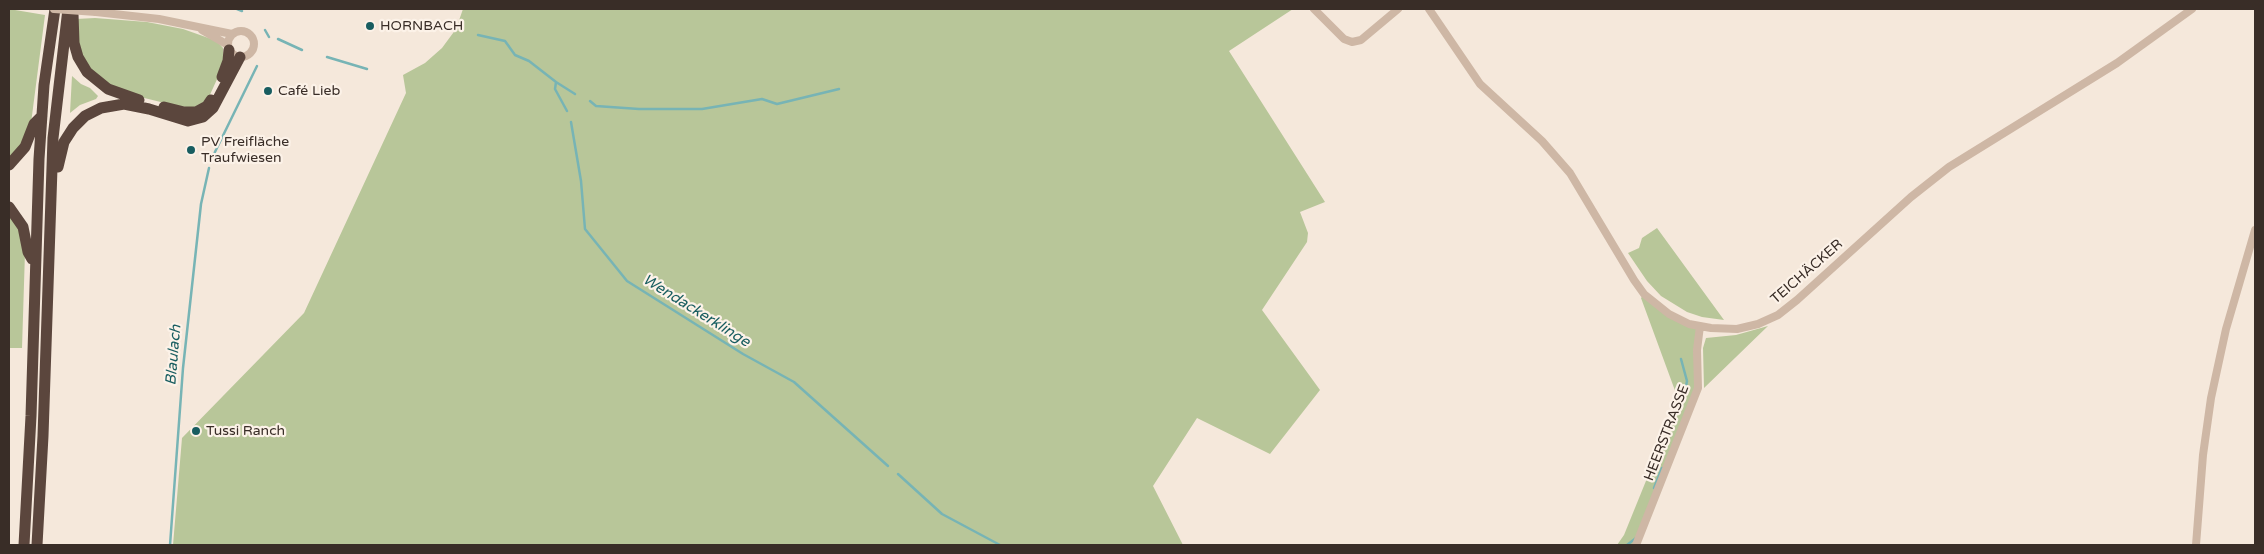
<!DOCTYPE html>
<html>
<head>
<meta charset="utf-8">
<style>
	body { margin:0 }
	#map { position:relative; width:2264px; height:554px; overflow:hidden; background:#f5e8db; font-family:"Varela Round",sans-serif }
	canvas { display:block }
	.frame { position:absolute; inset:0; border:10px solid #392d27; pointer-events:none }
</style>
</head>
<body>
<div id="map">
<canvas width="2264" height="554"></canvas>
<div class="frame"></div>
</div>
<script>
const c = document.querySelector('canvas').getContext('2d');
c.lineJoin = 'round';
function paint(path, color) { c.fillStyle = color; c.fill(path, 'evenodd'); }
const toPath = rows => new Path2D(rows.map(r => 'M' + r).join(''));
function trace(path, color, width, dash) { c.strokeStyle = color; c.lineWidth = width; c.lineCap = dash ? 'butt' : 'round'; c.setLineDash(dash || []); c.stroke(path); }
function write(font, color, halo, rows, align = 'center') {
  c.font = font + ' "Varela Round",sans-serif'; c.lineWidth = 4.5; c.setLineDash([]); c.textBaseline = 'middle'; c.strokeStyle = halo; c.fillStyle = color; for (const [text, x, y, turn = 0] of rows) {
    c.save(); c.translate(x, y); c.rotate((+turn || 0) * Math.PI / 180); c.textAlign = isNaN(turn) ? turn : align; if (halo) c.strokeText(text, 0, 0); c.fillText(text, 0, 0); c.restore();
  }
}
paint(toPath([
	[9,9,45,15,30,131,9,162],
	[463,9,1293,9,1229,51,1325,202,1300,212,1308,233,1307,242,1262,310,1320,390,1270,454,1197,418,1153,486,1183,545,173,545,182,438,304,313,406,93,403,75,425,63,442,48,456,29],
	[95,18,147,22,183,29,217,41,223,48,224,64,208,99,195,108,177,106,128,94,111,87,94,74,80,53,76,19],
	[72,76,81,84,90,88,98,96,96,99,80,105,70,113],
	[9,212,16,221,25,252,22,348,9,348],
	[1657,228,1724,320,1702,317,1687,312,1661,296,1647,281,1628,253,1639,248,1642,238],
	[1644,294,1653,303,1700,326,1699,381,1636,545,1617,545,1624,535,1676,407,1677,396,1641,298],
	[1768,326,1704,388,1703,348,1706,338,1736,335]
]), '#b8c699');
trace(toPath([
	[237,9,242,11],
	[265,30,269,37],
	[478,35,505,41,515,55,529,61,556,82,555,89,567,111],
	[278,39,302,50],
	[327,57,367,69],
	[556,82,575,94],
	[590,101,596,106,639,109,702,109,762,99,777,104,839,89],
	[571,122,581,181,585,229,627,281,743,354,794,382,888,466],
	[213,156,257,66],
	[1681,359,1687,381,1683,402],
	[898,474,942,514,1000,545],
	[1654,488,1662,468],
	[170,545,183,368,201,204,209,168],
	[1627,545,1636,538]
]), '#77b4b5', 2.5);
trace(toPath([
	[1314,9,1344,39,1352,42,1361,40,1398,9],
	[1429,9,1480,84,1542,141,1570,173,1634,280,1644,294,1669,314,1689,324,1711,328,1737,329,1758,324,1778,315,1797,300,1911,197,1949,167,2117,63,2192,9],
	[96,12,159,19,232,34],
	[202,30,228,45],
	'228 44a13 13 0 1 1 26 0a13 13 0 1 1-26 0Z',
	[1636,545,1698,388,1697,350,1700,326],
	[2196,545,2203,455,2211,398,2226,329,2255,230]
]), '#ceb7a5', 8);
trace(toPath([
	[73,14,74,43,78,57,87,72,108,89,139,100],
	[222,77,228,61,229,50],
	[164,107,184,112,196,112,207,106,211,100],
	[9,165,25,147,34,124,42,116],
	[58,167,64,142,73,128,85,116,101,108,124,104,149,109,188,121,203,117,213,108,240,57],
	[9,207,23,227,28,252,32,259],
	[24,545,31,416,39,159,44,85,55,9],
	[37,545,43,436,53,138,68,9]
]), '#5b463d', 11);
trace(toPath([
	[54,9,96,12]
]), '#ceb7a5', 8);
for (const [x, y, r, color] of [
	[370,26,5,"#185d60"],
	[268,91,5,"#185d60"],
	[191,150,5,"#185d60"],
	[196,431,5,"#185d60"]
]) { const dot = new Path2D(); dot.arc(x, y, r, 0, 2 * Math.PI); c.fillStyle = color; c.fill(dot); trace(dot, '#fcf2e8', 2); }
write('14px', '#392d27', '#fcf2e8', [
	["HORNBACH",380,26],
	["Café Lieb",278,91],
	["PV Freifläche",201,142],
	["Traufwiesen",201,158],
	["Tussi Ranch",206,431]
], 'left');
write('14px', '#392d27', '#fcf2e8', [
	["TEICHÄCKER",1807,272,-41],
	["HEERSTRASSE",1667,433,-69]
]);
write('italic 15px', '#185d60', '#fcf2e8', [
	["Wendackerklinge",696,311,32],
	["Blaulach",174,355,-85]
]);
</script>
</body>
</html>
